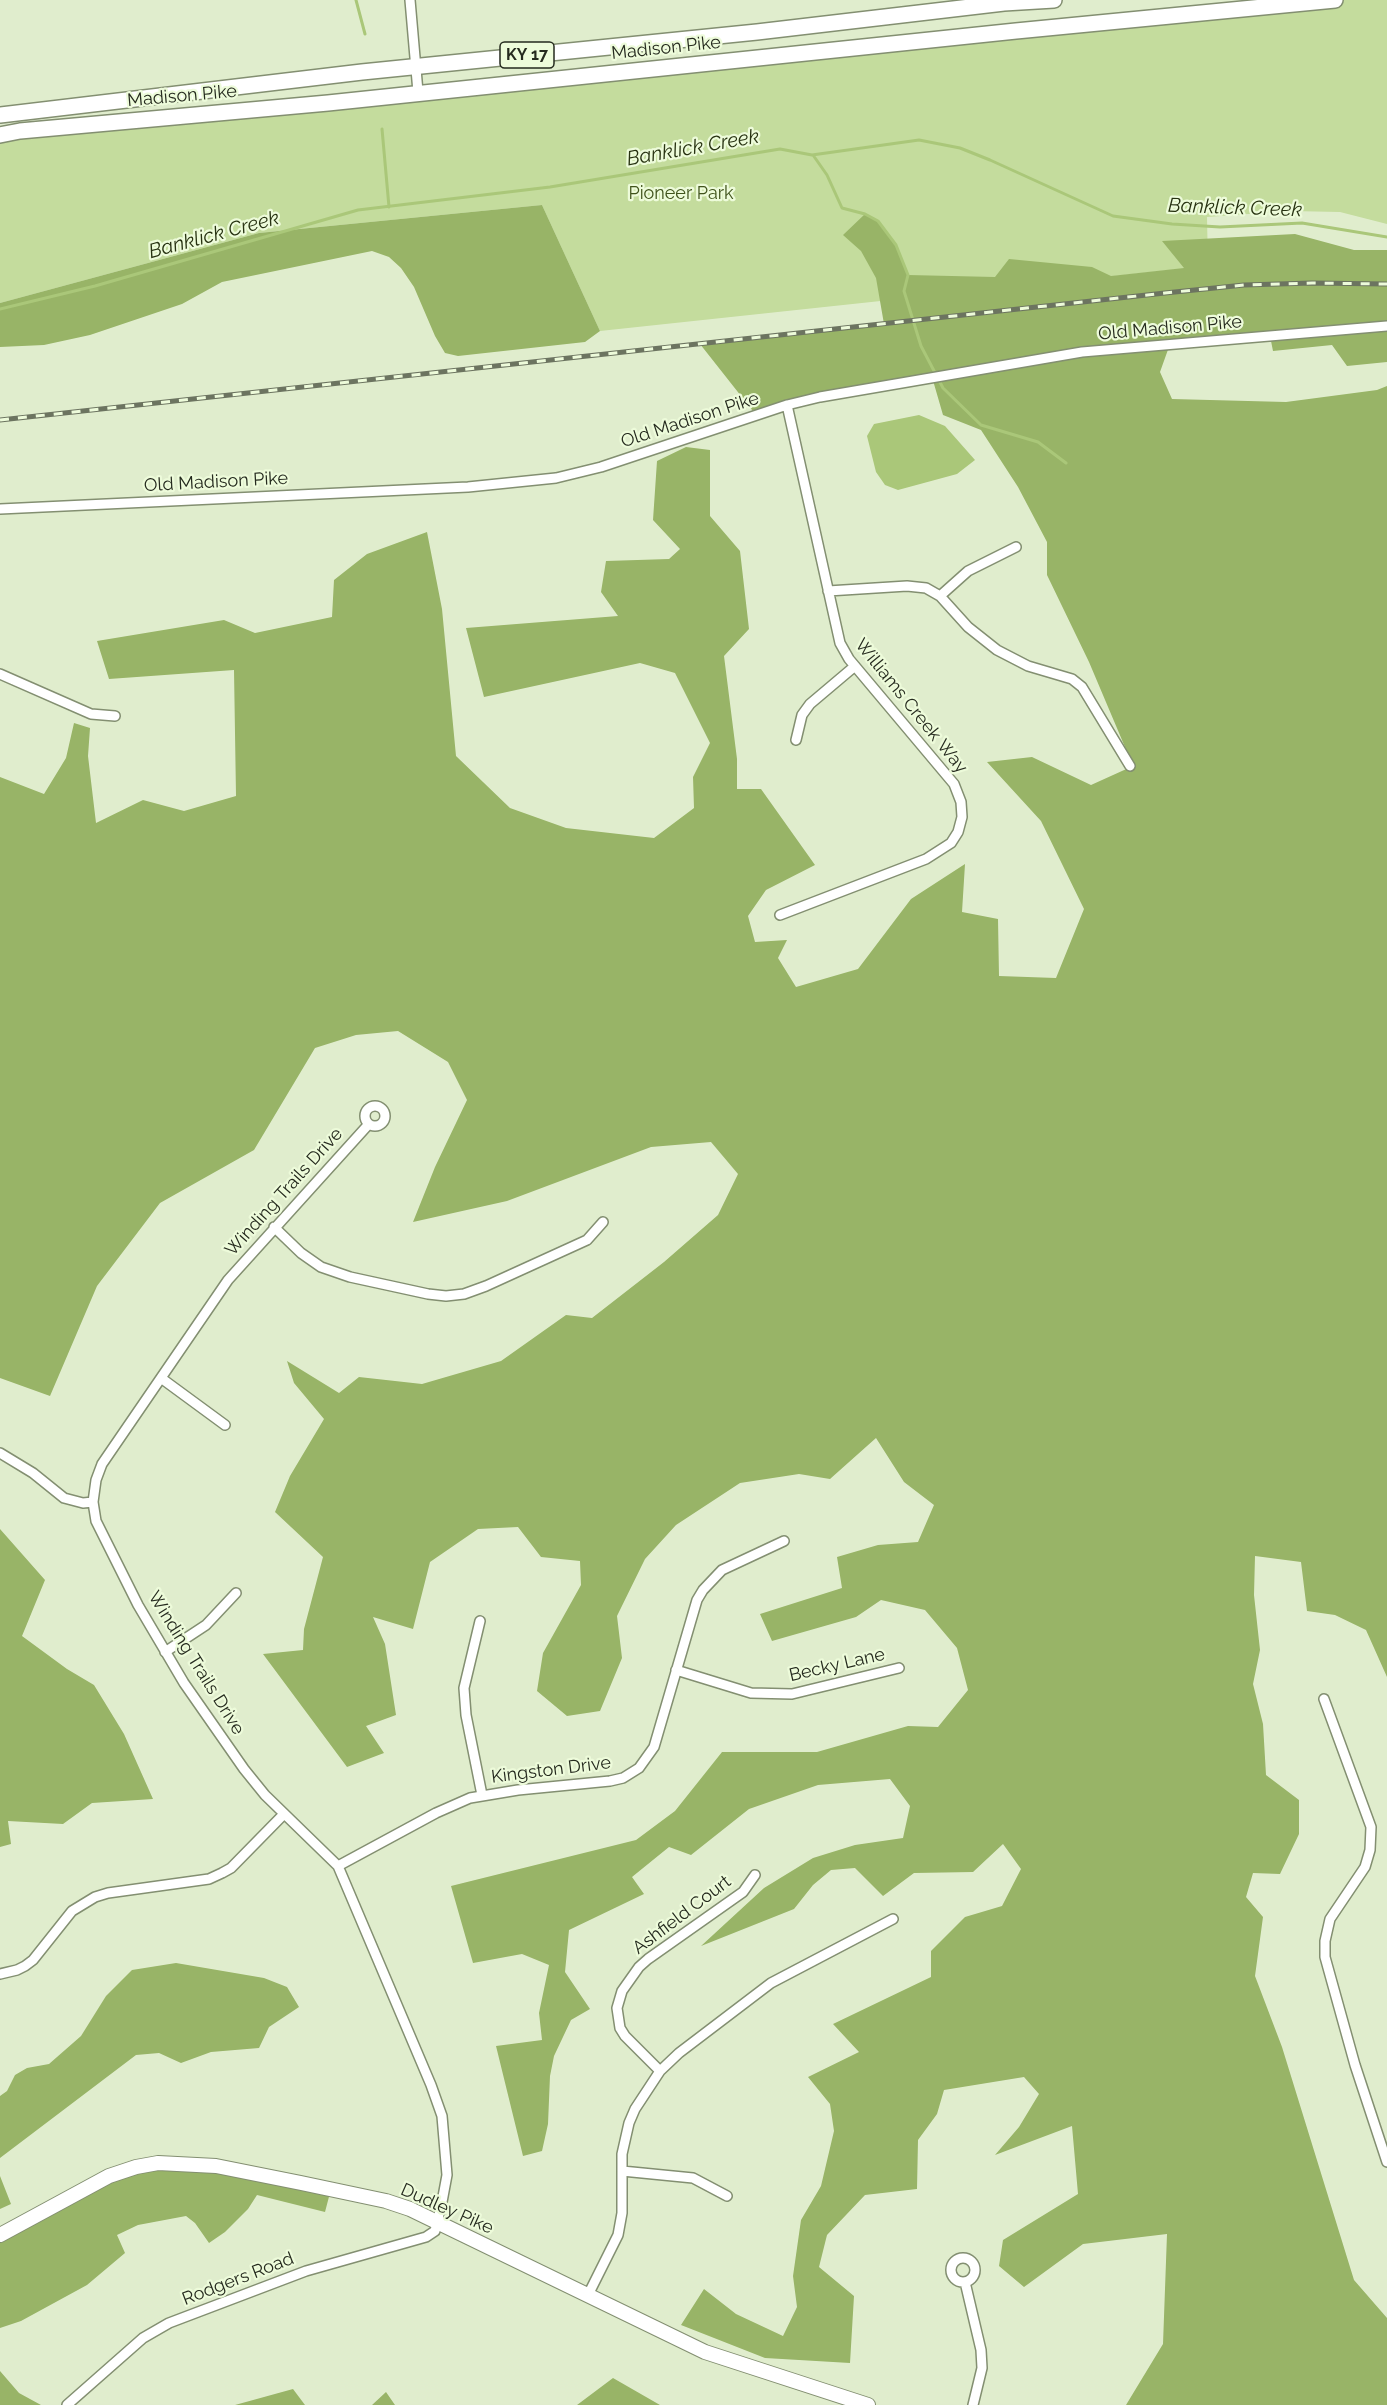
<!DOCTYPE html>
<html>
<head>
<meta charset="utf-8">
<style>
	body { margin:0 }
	canvas { display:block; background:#e0edcd }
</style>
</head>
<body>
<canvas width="1387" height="2405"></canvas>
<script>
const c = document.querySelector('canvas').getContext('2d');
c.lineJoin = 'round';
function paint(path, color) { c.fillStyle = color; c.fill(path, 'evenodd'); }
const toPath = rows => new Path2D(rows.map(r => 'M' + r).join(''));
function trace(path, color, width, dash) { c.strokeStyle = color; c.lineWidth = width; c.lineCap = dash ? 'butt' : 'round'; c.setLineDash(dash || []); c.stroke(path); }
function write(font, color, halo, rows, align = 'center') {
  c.font = font + ' Raleway,sans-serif'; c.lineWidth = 4.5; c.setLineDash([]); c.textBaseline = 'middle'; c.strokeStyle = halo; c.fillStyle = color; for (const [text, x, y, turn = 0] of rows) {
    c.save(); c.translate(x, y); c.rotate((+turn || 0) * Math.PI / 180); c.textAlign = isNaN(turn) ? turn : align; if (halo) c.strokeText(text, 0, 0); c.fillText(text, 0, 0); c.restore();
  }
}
paint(toPath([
	[1335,0,1387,0,1387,224,1340,212,1290,211,1207,217,1208,266,600,331,542,205,259,233,0,303,0,135]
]), '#c4dc9d');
paint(toPath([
	[542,205,600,331,585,342,458,356,445,353,435,336,414,287,401,268,389,257,372,251,222,282,182,304,90,335,44,345,0,347,0,303,259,233],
	[865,214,878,221,896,245,908,275,995,277,1009,259,1092,267,1111,276,1184,268,1162,241,1295,234,1354,250,1387,250,1387,362,1347,366,1332,345,1273,351,1270,336,1170,344,1160,372,1172,399,1286,402,1377,390,1387,386,1387,1677,1366,1630,1335,1615,1307,1611,1301,1562,1255,1556,1254,1595,1260,1650,1253,1684,1263,1724,1266,1775,1299,1800,1299,1834,1280,1874,1253,1873,1246,1897,1263,1917,1255,1976,1282,2047,1354,2280,1387,2318,1387,2405,1126,2405,1163,2344,1167,2234,1083,2244,1024,2287,999,2266,1003,2240,1078,2194,1072,2126,995,2155,1019,2127,1039,2094,1024,2077,944,2090,937,2114,918,2140,917,2189,865,2195,827,2235,819,2267,854,2296,850,2363,765,2358,681,2325,704,2289,736,2314,783,2336,797,2307,793,2276,801,2220,821,2186,834,2131,830,2104,808,2077,859,2052,833,2024,931,1977,931,1951,965,1917,1002,1906,1021,1869,1003,1844,973,1872,914,1873,883,1896,855,1868,831,1870,813,1885,794,1909,701,1946,764,1888,813,1858,855,1845,903,1838,910,1806,890,1779,818,1785,749,1809,691,1855,669,1847,632,1877,644,1894,569,1930,565,1972,590,2009,571,2020,554,2056,550,2076,548,2124,542,2151,523,2156,496,2046,542,2040,539,2013,549,1965,522,1954,473,1963,451,1886,636,1840,675,1811,722,1752,817,1752,908,1726,938,1727,968,1690,957,1648,925,1610,881,1600,856,1617,772,1641,760,1614,842,1588,837,1557,878,1545,918,1542,934,1505,904,1482,876,1438,830,1479,799,1474,740,1483,676,1525,645,1559,617,1616,622,1658,600,1711,567,1716,537,1691,543,1653,581,1585,580,1561,541,1557,518,1527,478,1529,430,1562,413,1629,373,1617,385,1644,396,1715,366,1726,384,1753,347,1767,263,1654,303,1650,304,1629,323,1557,275,1512,290,1476,324,1419,294,1383,287,1361,339,1393,359,1377,422,1384,501,1361,566,1315,592,1318,664,1262,718,1215,738,1174,711,1142,651,1147,507,1201,413,1222,435,1167,467,1100,448,1062,398,1031,356,1035,315,1048,254,1150,160,1203,97,1286,50,1396,0,1378,0,777,44,794,66,758,74,723,90,728,88,756,96,823,143,800,184,811,236,796,234,670,109,679,97,641,224,620,255,633,332,617,334,580,367,554,427,532,442,609,456,756,510,808,566,828,654,838,694,808,693,777,710,743,675,673,640,663,484,697,466,628,618,616,601,592,606,561,669,559,680,549,653,520,657,461,686,447,710,450,710,516,740,551,749,629,724,656,737,759,737,789,761,789,815,865,766,890,748,916,755,942,787,940,778,958,796,987,858,969,911,899,965,864,962,912,998,919,999,976,1056,978,1084,909,1041,821,987,762,1032,757,1091,785,1133,766,1089,662,1047,575,1047,542,1018,487,981,430,943,415,932,377,756,415,700,344,884,324,876,278,861,251,843,235],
	[0,1529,45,1580,22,1636,67,1669,94,1685,124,1734,153,1799,92,1803,63,1824,8,1821,11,1844,0,1847],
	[176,1963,264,1978,287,1987,299,2007,269,2027,259,2048,211,2052,181,2063,159,2053,136,2055,0,2158,0,2096,7,2091,15,2075,27,2068,49,2064,81,2036,106,1996,132,1970],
	[158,2163,331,2189,325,2212,257,2195,248,2209,225,2232,209,2243,195,2223,186,2216,138,2225,117,2235,125,2253,87,2285,21,2321,0,2328,0,2235,109,2176],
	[0,2176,11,2204,0,2209],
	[0,2371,19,2393,41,2405,0,2405],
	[613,2378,660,2405,577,2405],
	[293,2389,305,2405,235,2405],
	[386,2392,395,2405,372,2405]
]), '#98b467');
paint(toPath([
	[919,415,945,426,975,460,957,474,898,490,885,485,876,472,867,436,874,424]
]), '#aac779');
trace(toPath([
	[356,0,365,34],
	[382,129,389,207],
	[813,155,827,175,842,208,865,214,878,221,896,245,908,275,904,291,921,346,943,388,981,425,1038,442,1066,463],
	[0,309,95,286,358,210,550,187,780,149,812,155,919,140,960,148,990,160,1113,216,1172,224,1220,227,1302,223,1387,237]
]), '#aac779', 3);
const street = toPath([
	[410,0,418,92],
	[0,509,468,487,556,478,601,467,787,405,820,397,1082,352,1387,326],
	[828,591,907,586,926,588,940,596,968,627,997,650,1028,666,1072,679,1082,687,1130,766],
	[940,596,968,571,1016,547],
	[0,674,91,714,115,716],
	[796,740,802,715,810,704,855,666],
	[780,915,926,859,951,843,958,832,962,817,961,802,954,784,849,659,840,643,787,405],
	'365 1116a10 10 0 1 1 20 0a10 10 0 1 1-20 0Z',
	[274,1227,301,1253,321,1267,350,1277,428,1294,446,1296,464,1294,486,1286,587,1240,603,1222],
	[161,1378,225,1425],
	[0,1453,33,1473,64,1498,83,1503,93,1502],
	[480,1621,464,1688,466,1715,482,1795],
	[165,1652,206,1625,236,1593],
	[676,1670,751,1693,792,1694,899,1668],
	[1324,1699,1371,1827,1370,1850,1365,1867,1330,1919,1325,1941,1325,1957,1355,2065,1387,2162],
	[338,1866,436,1813,470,1798,518,1790,610,1781,623,1778,639,1768,654,1747,697,1600,703,1590,722,1570,784,1541],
	[0,1974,17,1970,25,1966,33,1960,72,1911,95,1897,108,1893,209,1879,222,1873,231,1868,284,1814],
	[660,2071,625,2036,620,2028,617,2008,622,1991,639,1967,648,1959,743,1892,755,1875],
	[622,2171,693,2178,727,2196],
	'951 2270a12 12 0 1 1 24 0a12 12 0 1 1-24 0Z',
	[965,2282,981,2350,982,2368,973,2405],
	[588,2295,618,2235,622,2213,622,2154,629,2123,635,2109,660,2071,679,2053,771,1983,893,1919],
	[67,2405,143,2338,169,2323,306,2271,426,2237,435,2231,442,2202,447,2175,442,2116,431,2085,338,1866,265,1795,244,1769,184,1683,138,1605,96,1521,93,1502,96,1480,102,1464,228,1280,368,1125]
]);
const secondary = toPath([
	[0,2235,109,2176,136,2167,158,2163,216,2166,301,2183,386,2201,410,2209,705,2352,868,2405]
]);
const primary = toPath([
	[0,115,362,72,757,32,1004,3,1054,0],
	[0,135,20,131,328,103,1016,31,1335,0]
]);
trace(street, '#838f71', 12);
trace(secondary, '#838f71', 16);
trace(primary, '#838f71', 18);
trace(street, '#fff', 9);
trace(secondary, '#fff', 14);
trace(primary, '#fff', 15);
const rail = toPath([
	[0,420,1165,293,1244,285,1312,283,1387,284]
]);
trace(rail, '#6c7460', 5);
trace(rail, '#edfbda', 3, [9]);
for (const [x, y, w] of [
	[527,55,54]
]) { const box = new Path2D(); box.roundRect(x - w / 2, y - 13, w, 26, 4.5); c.fillStyle = '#edfbda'; c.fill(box); trace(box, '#252a1e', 1.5); }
write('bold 16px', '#252a1e', null, [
	["KY 17",527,55]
]);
write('18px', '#252a1e', '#edfbda', [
	["Madison Pike",666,48,-6],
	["Madison Pike",182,96,-5],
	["Old Madison Pike",1170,328,-5],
	["Old Madison Pike",690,420,-18],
	["Old Madison Pike",216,482,-3],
	["Williams Creek Way",911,706,51],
	["Winding Trails Drive",284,1192,-48],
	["Winding Trails Drive",196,1663,58],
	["Becky Lane",837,1665,-13],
	["Kingston Drive",551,1770,-7],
	["Ashfield Court",682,1915,-37],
	["Dudley Pike",447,2209,24],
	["Rodgers Road",238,2279,-21]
]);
write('18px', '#41541d', '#edfbda', [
	["Pioneer Park",681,194]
]);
write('italic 20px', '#273211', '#edfbda', [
	["Banklick Creek",693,148,-10],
	["Banklick Creek",1235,208,2],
	["Banklick Creek",214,235,-15]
]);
</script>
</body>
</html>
